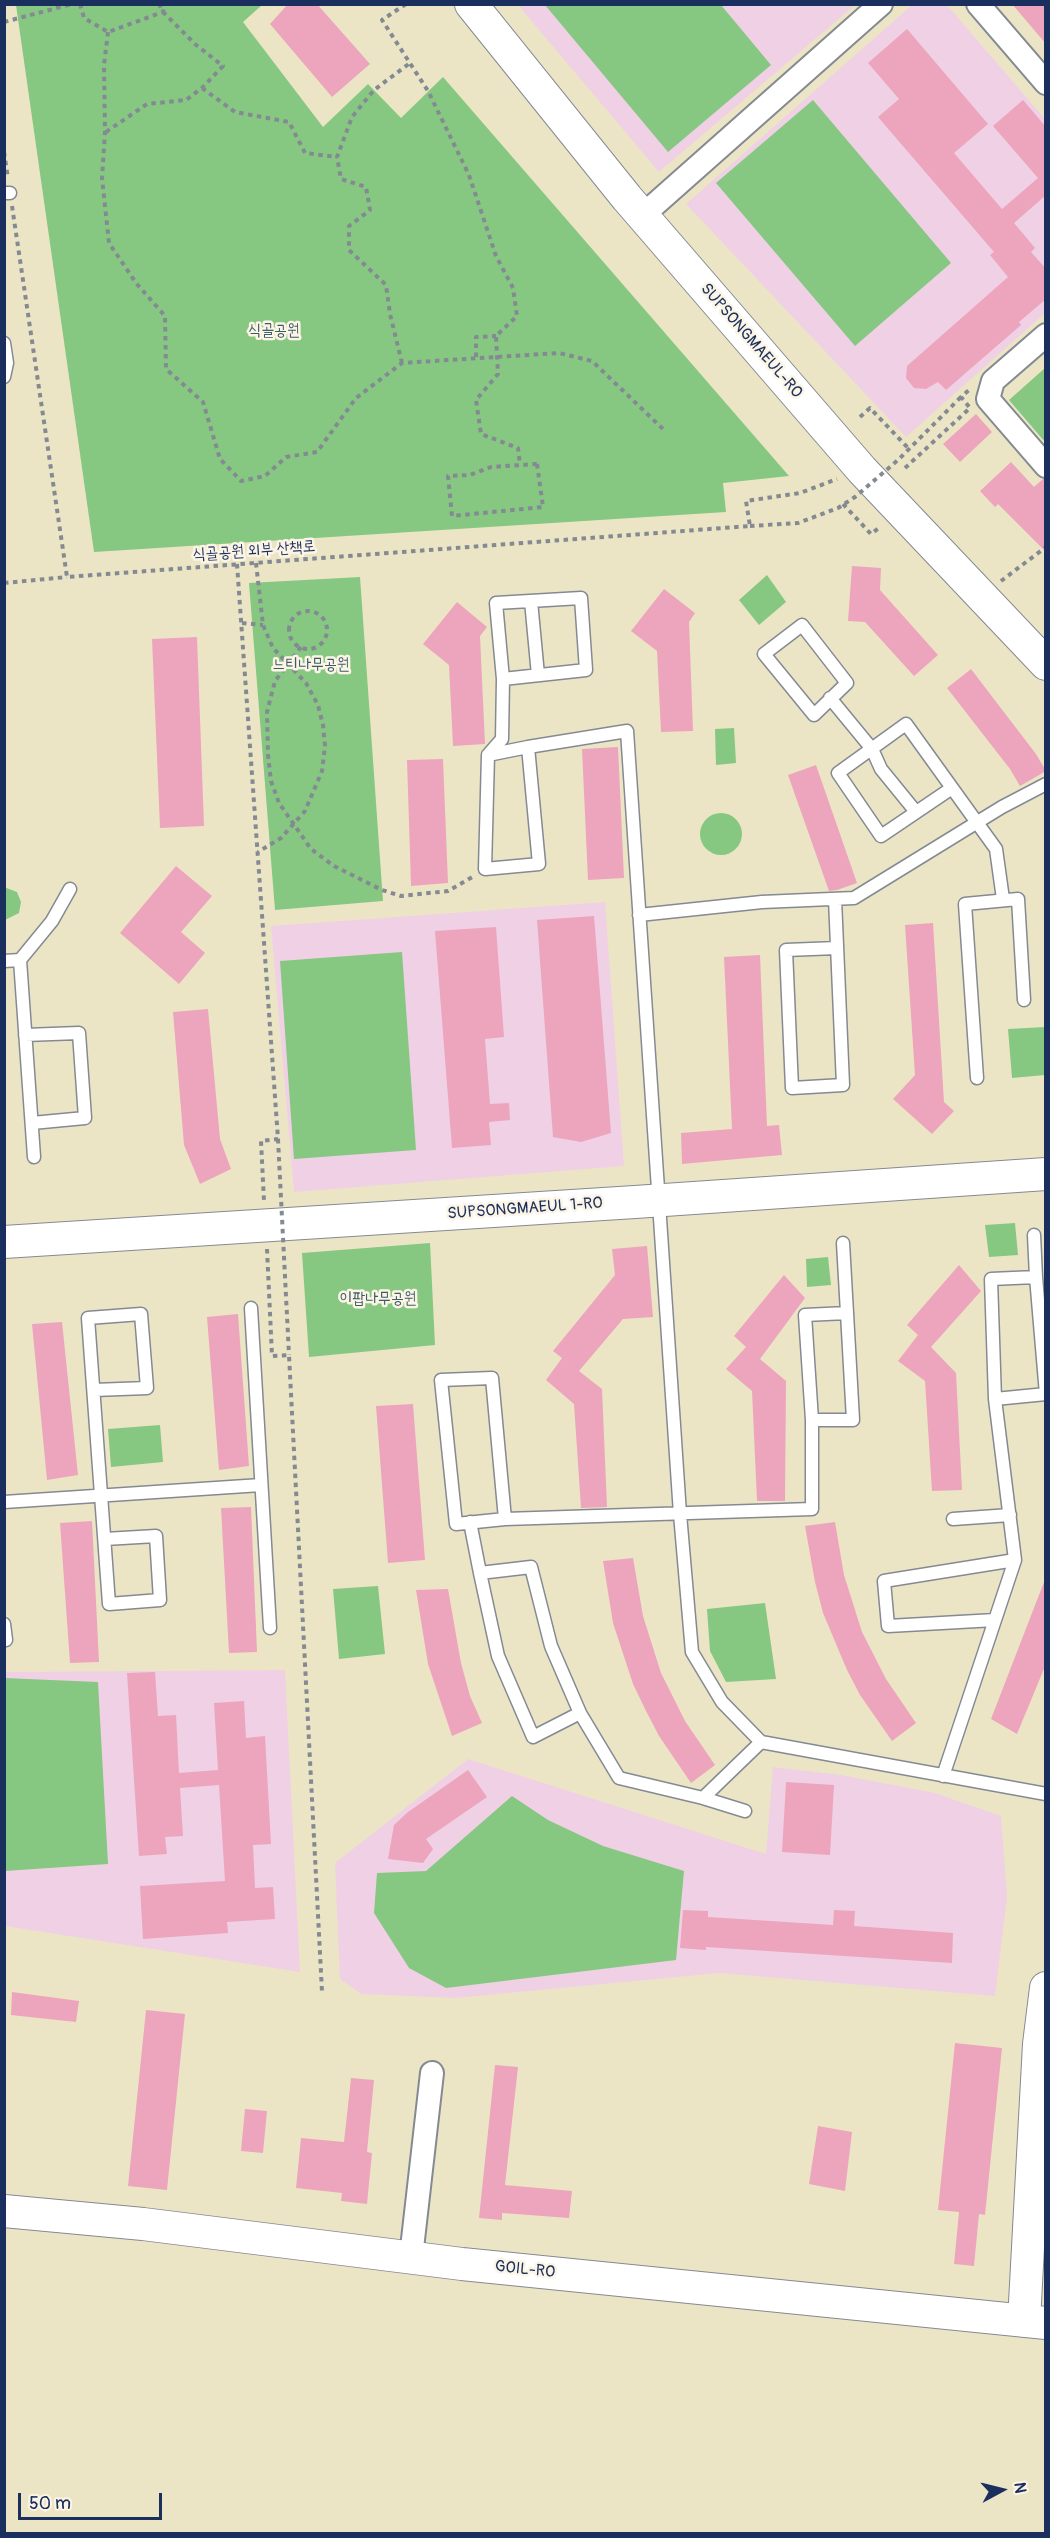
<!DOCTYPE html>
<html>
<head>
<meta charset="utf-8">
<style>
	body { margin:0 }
	#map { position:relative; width:1050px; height:2538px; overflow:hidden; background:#ece5c5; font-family:Pangolin,sans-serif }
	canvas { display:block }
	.frame { position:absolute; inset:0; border:6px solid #1b2f5e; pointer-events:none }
	.north { position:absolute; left:972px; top:2460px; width:60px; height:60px; -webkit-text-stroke:4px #fcf5e5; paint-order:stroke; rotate:83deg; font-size:16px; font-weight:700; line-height:24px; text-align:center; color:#1b2f5e }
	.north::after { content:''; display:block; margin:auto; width:21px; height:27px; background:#1b2f5e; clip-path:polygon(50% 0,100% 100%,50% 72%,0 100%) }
	.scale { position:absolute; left:18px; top:2493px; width:144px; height:27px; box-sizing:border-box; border:3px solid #1b2f5e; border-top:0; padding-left:8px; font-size:18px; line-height:21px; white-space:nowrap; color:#1b2f5e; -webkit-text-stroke:4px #fcf5e5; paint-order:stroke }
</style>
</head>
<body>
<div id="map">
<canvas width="1050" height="2538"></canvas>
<div class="frame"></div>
<div class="north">N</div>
<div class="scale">50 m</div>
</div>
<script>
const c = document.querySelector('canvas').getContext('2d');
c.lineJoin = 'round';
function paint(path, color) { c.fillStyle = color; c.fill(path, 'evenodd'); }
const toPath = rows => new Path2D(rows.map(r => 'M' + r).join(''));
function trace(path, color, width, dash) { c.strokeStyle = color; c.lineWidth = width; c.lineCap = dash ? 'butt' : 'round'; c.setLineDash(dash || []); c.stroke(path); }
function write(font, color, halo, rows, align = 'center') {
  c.font = font + ' Pangolin,"Poor Story",sans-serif'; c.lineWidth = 5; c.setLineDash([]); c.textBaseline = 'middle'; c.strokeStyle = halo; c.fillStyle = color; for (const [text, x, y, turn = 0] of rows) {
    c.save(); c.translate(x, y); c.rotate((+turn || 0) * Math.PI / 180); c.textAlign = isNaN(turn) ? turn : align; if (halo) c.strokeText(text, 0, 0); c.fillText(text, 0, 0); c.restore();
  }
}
paint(toPath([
	[518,5,855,5,659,172],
	[912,5,947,5,1045,119,1045,313,906,437,686,204],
	[605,902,624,1166,294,1192,271,926],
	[285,1670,300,1972,5,1926,4,1672],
	[468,1759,766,1854,773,1767,841,1775,935,1793,1001,1816,1007,1897,995,1996,719,1973,455,1998,361,1994,340,1979,335,1863]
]), '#f0d0e5');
paint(toPath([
	[16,5,262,5,243,22,323,127,368,84,401,118,443,77,789,476,723,483,726,512,94,552],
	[545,5,721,5,771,65,668,152],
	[813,100,951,263,855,346,716,183],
	[1045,368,1045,442,1009,400],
	[767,575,786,602,759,625,739,600],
	[360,577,383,901,275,910,249,583],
	[734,728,736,763,716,765,715,729],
	'700 834a21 21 0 1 1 42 0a21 21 0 1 1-42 0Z',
	[4,887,17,892,21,902,19,913,5,920],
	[402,952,416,1150,294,1159,280,961],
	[1045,1027,1045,1075,1012,1078,1008,1029],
	[1015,1223,1018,1255,989,1257,985,1225],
	[430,1243,435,1345,309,1357,302,1253],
	[828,1257,831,1285,807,1287,806,1259],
	[160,1425,163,1462,111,1467,108,1429],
	[378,1586,385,1654,339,1659,333,1589],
	[765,1603,776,1679,726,1682,710,1651,707,1609],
	[4,1678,98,1682,108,1864,5,1871],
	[512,1796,548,1820,603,1846,684,1871,676,1960,446,1988,409,1968,374,1913,377,1873,426,1871]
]), '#86c881');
paint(toPath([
	[288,4,317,4,370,64,332,97,270,24],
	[1012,4,1046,4,1046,44],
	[907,29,988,124,954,153,1002,209,1038,178,993,126,1023,100,1046,127,1046,195,1014,223,1035,248,1031,252,1046,269,1046,299,1019,322,1021,325,946,390,938,382,926,389,914,388,906,378,907,366,1008,277,990,255,994,252,878,117,899,99,868,63],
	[976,414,992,432,960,462,943,444],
	[1011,462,1034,487,1043,479,1046,479,1046,552,998,504,995,507,980,491],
	[852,566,881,568,880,590,938,655,914,676,865,622,848,621],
	[664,589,695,613,689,622,693,731,661,732,657,651,631,631],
	[457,602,487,627,480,636,485,744,453,746,449,665,423,644],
	[197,637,204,826,160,828,152,639],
	[971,669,1036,754,1046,771,1020,786,1010,769,947,688],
	[618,747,624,878,588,880,582,749],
	[443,759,448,883,411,886,407,760],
	[816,765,857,883,837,890,829,891,788,775],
	[176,866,212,896,181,932,205,953,179,984,120,933],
	[594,916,611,1133,581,1142,553,1137,537,920],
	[933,923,944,1102,954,1111,932,1134,893,1099,915,1075,905,925],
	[496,927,504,1037,485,1039,490,1104,509,1103,510,1120,489,1122,491,1145,452,1148,435,931],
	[760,955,767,1126,779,1125,782,1155,682,1164,681,1133,732,1129,724,957],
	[208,1009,220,1139,231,1169,200,1184,184,1145,173,1012],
	[647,1246,653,1317,623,1319,579,1371,602,1389,607,1507,581,1508,574,1404,546,1380,562,1358,553,1351,615,1275,612,1249],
	[959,1265,981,1291,931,1347,956,1373,962,1490,932,1491,925,1381,898,1361,918,1335,907,1325],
	[784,1275,805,1298,760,1359,786,1381,785,1501,757,1501,752,1391,726,1369,746,1347,734,1336],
	[238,1314,249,1466,219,1470,207,1317],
	[62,1322,78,1475,47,1480,32,1324],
	[413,1404,425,1560,388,1563,376,1406],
	[251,1507,257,1652,229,1653,221,1508],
	[92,1521,99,1662,70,1663,60,1523],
	[835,1522,844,1575,862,1632,886,1679,916,1723,892,1741,860,1695,847,1670,823,1613,815,1582,805,1526],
	[633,1558,643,1616,661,1673,685,1721,715,1765,691,1783,659,1736,646,1711,633,1684,613,1623,603,1561],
	[1044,1582,1046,1664,1017,1734,991,1719],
	[448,1589,461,1663,470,1696,482,1723,452,1736,428,1664,416,1590],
	[155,1672,158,1716,176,1715,179,1773,218,1770,214,1703,244,1701,246,1738,265,1736,271,1844,253,1845,255,1888,273,1887,275,1919,227,1922,228,1933,143,1939,140,1886,225,1881,219,1785,180,1788,183,1836,165,1837,167,1854,139,1856,127,1673],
	[468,1770,487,1797,426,1839,433,1849,423,1863,388,1859,394,1825,408,1812],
	[786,1782,834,1785,830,1855,782,1852],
	[683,1910,708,1911,708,1917,833,1925,834,1910,855,1911,854,1926,953,1933,952,1963,706,1947,706,1950,680,1948],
	[12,1992,79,2001,76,2022,11,2015],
	[146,2010,185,2014,167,2190,128,2186],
	[955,2043,1002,2048,985,2215,979,2214,974,2266,954,2264,959,2212,938,2210],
	[495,2065,518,2067,505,2185,572,2191,569,2218,502,2213,502,2220,479,2218],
	[351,2078,374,2080,367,2152,372,2153,367,2204,341,2201,342,2193,296,2188,301,2138,344,2142],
	[245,2109,267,2111,263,2153,241,2151],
	[818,2126,852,2132,845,2191,809,2184]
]), '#eca5bd');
const lane = toPath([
	[4,193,10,193],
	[4,343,7,363,4,377],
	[531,601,538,675],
	[802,625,847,683,814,715,764,654,802,625],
	[830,698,872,749,881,769,916,812],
	[528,747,539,864,485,869,488,755,528,747,627,731,680,1514,692,1652,722,1702,761,1742,1046,1794],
	[488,755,502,739,503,679,496,603,581,598,586,670,503,679],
	[952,788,881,836,838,773,906,724,996,849,1003,899],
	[835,899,843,1085,792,1088,786,950,837,948],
	[639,915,762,902,854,898,1002,807,1046,784],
	[20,960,34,1157],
	[4,961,20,960,52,921,70,889],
	[25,1035,79,1033,85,1118,32,1123],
	[977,1078,965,904,1018,899,1024,1000],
	[1034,1235,1036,1277],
	[843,1243,847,1313],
	[251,1308,270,1628],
	[94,1390,147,1388,141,1314,88,1318,109,1604,160,1600,156,1536,105,1539],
	[4,1502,261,1485],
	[505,1519,456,1524,441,1380,492,1378,505,1519,812,1509,812,1420,805,1315,847,1313,853,1420,812,1420],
	[953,1519,1010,1515],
	[470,1522,480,1573,498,1656,533,1737,580,1713,551,1646,531,1567,480,1573],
	[995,1620,888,1626,884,1581,1015,1560],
	[4,1624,6,1640],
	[580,1713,619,1778,703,1798,761,1742],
	[943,1776,1015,1560,995,1399,991,1279,1036,1277,1046,1394,995,1399],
	[703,1798,745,1811]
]);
const street = toPath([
	[978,4,1046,83],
	[643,215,881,4],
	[1046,335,993,381,988,399,1046,466],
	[411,2257,432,2073]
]);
const secondary = toPath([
	[471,4,627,198,862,470,1046,664],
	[4,1242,635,1202,1046,1174],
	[4,2211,143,2224,462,2264,1046,2323],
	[1024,2321,1039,2044,1046,1988]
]);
trace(lane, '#848a92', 15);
trace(street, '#848a92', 26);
trace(secondary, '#848a92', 34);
trace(toPath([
	[80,4,84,18,108,32,163,12,166,4],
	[406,4,382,20,428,91,469,175,496,256,513,288,517,316,496,336,498,374,476,400,481,434,518,448,520,465],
	[4,22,72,4],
	[108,32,104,65,105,132,102,178,109,243,136,283,165,316,166,369,203,402,220,459,241,481,265,476,286,457,317,452,356,398,402,363,559,353,592,361,663,429],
	[202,88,235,112,289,122,305,153,337,157],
	[106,132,147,104,186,100,202,88,223,66,195,44,163,12,159,4],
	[4,152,8,178],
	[12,206,67,577,750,526,746,501,800,493,837,479],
	[476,357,476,337,496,336],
	[402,363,390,314,386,285,349,250,349,226,370,210,366,187,341,179,337,157,352,117,374,90,410,63],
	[860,417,870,408,909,449],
	[537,464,543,507,452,516,448,476,470,475,491,467,537,464],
	[905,468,970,408,961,397,969,390],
	[843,504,871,534,880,527],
	[256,563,263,625,273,648,306,683,318,705,323,725,325,746,322,771,305,811,281,838,258,852],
	[237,564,278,1139,261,1141,264,1201],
	[1001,581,1046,547],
	[4,583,67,577],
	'289 630a19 19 0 1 1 38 0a19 19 0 1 1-38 0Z',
	[242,623,263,625],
	[301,647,275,681,267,712,268,755,271,781,279,803,311,849,334,866,382,890,401,896,448,891,474,876],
	[267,1249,272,1356,289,1355,322,1992]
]), '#848a92', 4, [4.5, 4.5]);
trace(lane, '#fff', 12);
trace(street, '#fff', 22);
trace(secondary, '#fff', 32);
trace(toPath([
	[750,526,798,523,838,508,855,497,898,460,961,397],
	[278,1139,289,1355]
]), '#848a92', 4, [4.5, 4.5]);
write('16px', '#3b5d68', '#fcf5e5', [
	["식골공원",274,331],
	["느티나무공원",311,665],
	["이팝나무공원",378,1299]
]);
write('16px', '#1b2f5e', '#fcf5e5', [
	["SUPSONGMAEUL-RO",751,341,49],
	["식골공원 외부 산책로",254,551,-4],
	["SUPSONGMAEUL 1-RO",525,1209,-4],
	["GOIL-RO",525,2270,6]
]);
</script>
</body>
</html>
